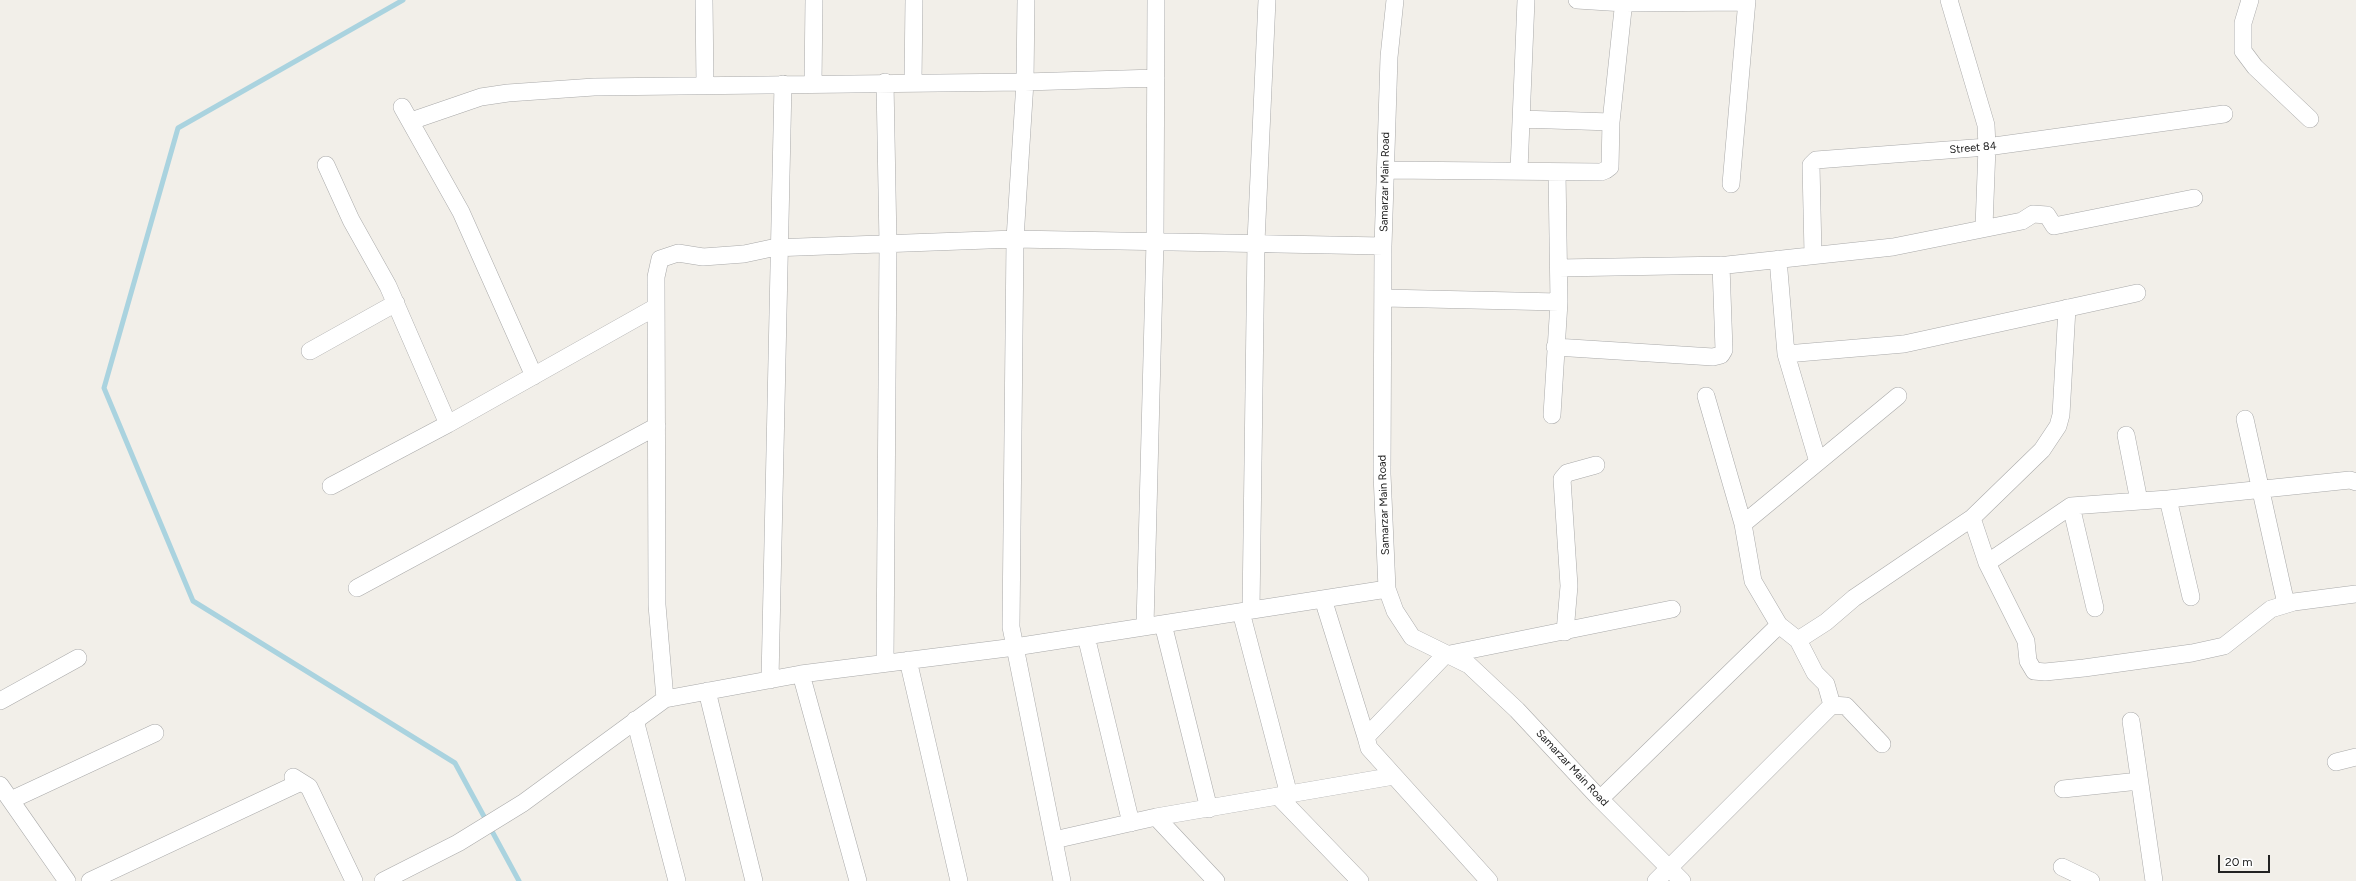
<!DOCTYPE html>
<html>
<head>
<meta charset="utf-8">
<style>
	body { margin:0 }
	#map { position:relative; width:2356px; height:881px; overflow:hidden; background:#f2efe9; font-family:Figtree,sans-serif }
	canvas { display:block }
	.scale { position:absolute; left:2218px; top:855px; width:52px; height:18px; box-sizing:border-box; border:2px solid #222; border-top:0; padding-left:5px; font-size:12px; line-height:14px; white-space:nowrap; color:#222; -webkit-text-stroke:3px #fff; paint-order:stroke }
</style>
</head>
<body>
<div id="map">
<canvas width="2356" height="881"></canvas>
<div class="scale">20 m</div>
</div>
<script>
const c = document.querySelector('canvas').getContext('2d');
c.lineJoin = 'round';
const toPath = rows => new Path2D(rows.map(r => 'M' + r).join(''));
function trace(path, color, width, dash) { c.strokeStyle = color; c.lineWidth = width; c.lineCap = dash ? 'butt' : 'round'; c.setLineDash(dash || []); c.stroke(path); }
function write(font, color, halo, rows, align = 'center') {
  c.font = font + ' Figtree,sans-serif'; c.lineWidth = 4; c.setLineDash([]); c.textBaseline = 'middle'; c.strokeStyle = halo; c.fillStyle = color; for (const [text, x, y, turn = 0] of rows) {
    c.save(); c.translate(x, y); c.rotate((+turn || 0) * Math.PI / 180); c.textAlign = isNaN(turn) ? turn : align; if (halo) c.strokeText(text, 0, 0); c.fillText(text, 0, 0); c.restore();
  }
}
trace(toPath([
	[403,0,178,128,104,388,193,601,455,763,519,881]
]), '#aad3df', 5);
const minor = toPath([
	[704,0,705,85],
	[1026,0,1025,82,1015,239,1011,627,1062,881],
	[1395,0,1389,57,1383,246,1382,474,1387,589,1395,611,1412,637,1469,665,1517,710,1600,799,1682,881],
	[1577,0,1624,3,1747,2],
	[1949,0,1986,125,1987,147,1984,227],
	[2250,0,2243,23,2243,51,2255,67,2310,119],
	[885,82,888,244,885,663],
	[913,82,914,0],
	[813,84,814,0],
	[402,107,461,212,534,376],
	[1521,119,1611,122],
	[411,121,481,97,508,93,594,87,1025,82,1156,78],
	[326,165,351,220,388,286,448,424],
	[1386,170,1601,172,1606,170,1610,167,1611,122,1624,0],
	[1519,170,1526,0],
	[1731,184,1747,0],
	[1813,254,1811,165,1816,160,1987,147,2224,114],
	[1778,259,1786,354,1818,462],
	[1559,268,1727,265,1893,247,2022,221,2033,214,2047,215,2054,226,2194,198],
	[1384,298,1559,302],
	[1555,347,1713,357,1721,355,1724,350,1721,265],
	[310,351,396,303],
	[1786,354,1904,344,2137,293],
	[1706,396,1743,524,1753,581,1779,625,1798,640,1815,673,1826,684,1832,705],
	[1552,415,1559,302,1557,172],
	[2245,419,2286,604],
	[2126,435,2139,501],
	[331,486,448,424,656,307],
	[2168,499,2191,597],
	[2071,506,2095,608],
	[1972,518,2042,450,2058,426,2061,415,2067,308],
	[1743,524,1898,396],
	[1987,563,2071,506,2168,499,2350,480,2356,482],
	[357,588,657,426],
	[1323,599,1366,737],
	[1251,610,1256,242,1267,0],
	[1241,612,1289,795],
	[1163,624,1209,809],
	[1145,626,1155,241,1156,0],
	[1565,632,1569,586,1562,479,1567,473,1596,465],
	[1086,636,1131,823],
	[1798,640,1826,622,1854,598,1972,518,1987,563,2026,641,2028,661,2034,671,2045,672,2084,668,2192,653,2224,646,2271,609,2294,602,2356,594],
	[908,660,959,881],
	[801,674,858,881],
	[770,680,783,84],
	[707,691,754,881],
	[665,699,657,605,656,277,660,259,678,253,703,257,744,254,772,248,1015,239,1383,246],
	[0,701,78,658],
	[635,720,677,881],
	[2131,721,2154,881],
	[2336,762,2356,757],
	[293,777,309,787,354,881],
	[0,785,67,881],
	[2063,789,2139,781],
	[1279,797,1360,881],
	[1600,799,1779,625],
	[11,800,155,733],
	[1156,817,1216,881],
	[1054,840,1156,817,1394,776],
	[2062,867,2091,881],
	[90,881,301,782],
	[383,881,458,843,523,803,665,699,801,674,1015,647,1387,589],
	[1489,881,1369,748,1366,737,1445,655,1672,609],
	[1656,881,1832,705,1846,706,1882,744]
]);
trace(minor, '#a9a9a9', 18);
trace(minor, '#fff', 17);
write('11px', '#222', '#fff', [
	["Street 84",1973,148,-5],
	["Samarzar Main Road",1385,182,-89],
	["Samarzar Main Road",1384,505,-92],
	["Samarzar Main Road",1572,768,47]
]);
</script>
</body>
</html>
